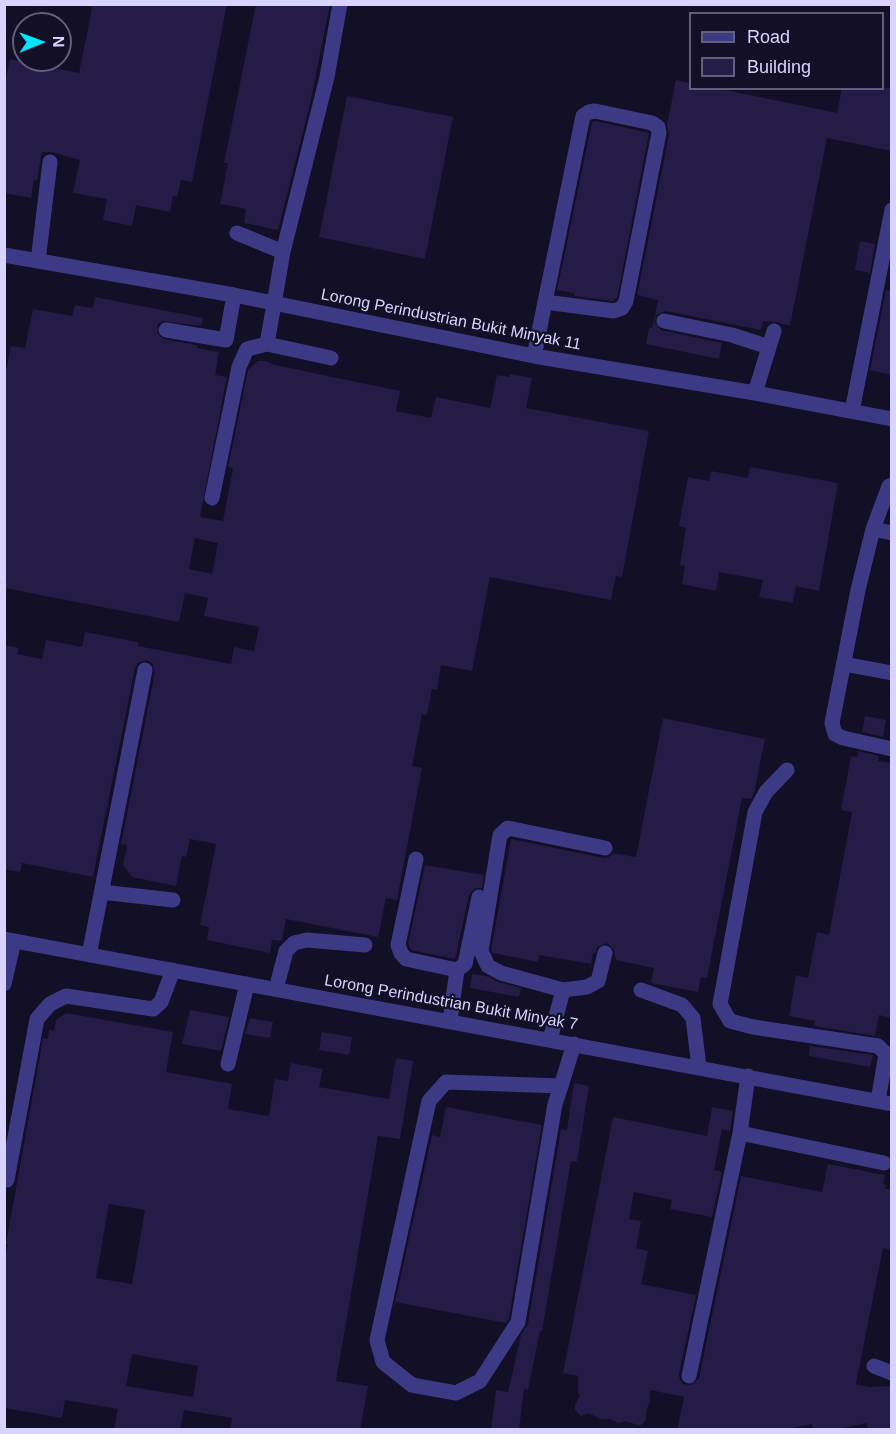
<!DOCTYPE html>
<html>
<head>
<meta charset="utf-8">
<style>
	body { margin:0 }
	#map { position:relative; width:896px; height:1434px; overflow:hidden; background:#130f26; font-family:Helvetica,sans-serif }
	canvas { display:block }
	.frame { position:absolute; inset:0; border:6px solid #d9d4ff; pointer-events:none }
	.legend { position:absolute; left:689px; top:12px; width:195px; height:78px; box-sizing:border-box; background:#130f26; border:2px solid #625e7d; margin:0; padding:8px 10px; list-style:none; font-size:18px; color:#d9d4ff }
	.legend li { display:flex; align-items:center; gap:12px; height:30px }
	.legend b { width:30px; border:2px solid #625e7d }
	.north { position:absolute; left:12px; top:12px; width:60px; height:60px; box-sizing:border-box; background:#130f26; border:2px solid #625e7d; border-radius:50%; rotate:89deg; font-size:16px; font-weight:700; line-height:24px; text-align:center; color:#d9d4ff }
	.north::after { content:''; display:block; margin:auto; width:21px; height:27px; background:#00e5ff; clip-path:polygon(50% 0,100% 100%,50% 72%,0 100%) }
</style>
</head>
<body>
<div id="map">
<canvas width="896" height="1434"></canvas>
<div class="frame"></div>
<ul class="legend">
<li><b style="height:8px;background:#3d3a85"></b>Road</li>
<li><b style="height:16px;background:#241b47"></b>Building</li>
</ul>
<div class="north">N</div>
</div>
<script>
const c = document.querySelector('canvas').getContext('2d');
c.lineJoin = 'round';
function paint(path, color) { c.fillStyle = color; c.fill(path, 'evenodd'); }
const toPath = rows => new Path2D(rows.map(r => 'M' + r).join(''));
function trace(path, color, width, dash) { c.strokeStyle = color; c.lineWidth = width; c.lineCap = dash ? 'butt' : 'round'; c.setLineDash(dash || []); c.stroke(path); }
function write(font, color, halo, rows, align = 'center') {
  c.font = font + ' Helvetica,sans-serif'; c.lineWidth = 4.5; c.setLineDash([]); c.textBaseline = 'middle'; c.strokeStyle = halo; c.fillStyle = color; for (const [text, x, y, turn = 0] of rows) {
    c.save(); c.translate(x, y); c.rotate((+turn || 0) * Math.PI / 180); c.textAlign = isNaN(turn) ? turn : align; if (halo) c.strokeText(text, 0, 0); c.fillText(text, 0, 0); c.restore();
  }
}
paint(toPath([
	[93,4,227,4,192,182,181,180,177,197,173,196,170,212,136,205,132,226,103,220,107,199,73,193,80,160,52,152,42,152,37,180,34,180,31,198,4,193,4,87,10,59,79,73],
	[256,4,330,4,310,104,278,230,244,223,246,209,220,204,228,163,224,163],
	[676,80,690,83,690,88,716,88,837,113,842,88,891,88,891,151,827,138,790,326,776,322,763,321,761,330,666,311,656,315,655,323,661,330,722,343,719,359,646,344,649,328,652,328,658,300,637,295,669,135,667,125],
	[347,96,453,117,425,259,319,237],
	[595,121,649,133,617,298,613,301,574,296,574,293,557,290,592,122],
	[860,241,875,244,870,273,855,270],
	[886,290,891,291,891,375,870,370],
	[95,297,203,318,201,326,163,321,158,324,157,333,164,339,197,345,197,348,219,352,215,375,227,377,200,517,223,521,233,468,228,467,248,370,258,361,265,361,275,365,400,391,396,411,431,418,436,397,490,408,497,375,509,377,510,374,532,378,526,408,649,431,622,577,616,576,611,600,490,577,472,671,441,665,437,690,432,689,427,715,422,714,412,766,422,768,397,900,386,898,378,937,286,919,282,941,272,940,270,953,207,940,209,927,200,925,216,844,190,839,186,857,182,856,176,886,132,877,123,865,127,845,121,844,155,672,152,663,146,660,138,663,135,668,93,877,22,863,20,872,4,869,4,645,19,648,17,654,42,659,46,640,82,647,85,632,138,642,138,646,231,664,234,647,254,651,259,627,204,616,208,598,185,593,179,622,4,588,4,379,11,346,25,348,33,309,72,316,75,305,93,308],
	[195,538,218,543,212,574,189,569],
	[750,467,838,483,819,591,796,586,793,603,759,597,763,580,719,572,716,591,682,584,685,566,680,565,686,528,679,526,688,477,709,481,711,471,748,478],
	[865,716,886,720,883,737,862,732],
	[663,718,765,739,754,793,751,799,742,798,707,978,701,977,698,992,651,983,654,968,616,960,614,950,607,943,598,947,595,953,593,953,591,964,539,955,538,962,493,953,491,950,511,839,603,858,609,857,613,853,636,857],
	[858,751,879,756,878,761,891,763,891,1018,879,1015,875,1036,814,1026,815,1021,789,1016,796,975,808,978,817,932,829,935,852,812,841,810,851,756,857,757],
	[425,865,484,875,482,888,475,888,469,895,455,959,411,950,408,944],
	[472,974,486,976,498,982,521,988,519,997,470,988],
	[190,1010,229,1017,221,1051,182,1044],
	[66,1013,173,1032,166,1072,232,1084,228,1109,269,1116,275,1079,288,1081,291,1063,323,1069,319,1087,389,1099,396,1058,413,1061,400,1139,378,1136,336,1381,368,1386,360,1430,230,1430,232,1418,184,1410,180,1430,114,1430,118,1409,65,1400,62,1418,4,1408,4,1264,8,1244,6,1244,43,1038,48,1039,49,1030,54,1031,56,1020],
	[109,1204,145,1210,132,1284,96,1278],
	[132,1354,198,1366,193,1397,126,1386],
	[250,1018,273,1022,270,1038,245,1034],
	[322,1032,352,1037,349,1055,319,1050],
	[810,1046,873,1055,870,1067,809,1056],
	[574,1083,589,1086,577,1162,571,1161,542,1331,540,1331,528,1390,524,1389,519,1430,491,1430,496,1390,508,1392,521,1335,528,1324,561,1129,567,1130],
	[446,1107,542,1125,509,1318,506,1323,395,1302,432,1135,440,1137],
	[712,1107,733,1111,730,1131,722,1129,714,1170,722,1172,712,1217,670,1209,672,1200,634,1192,629,1219,641,1221,636,1248,648,1251,641,1284,696,1295,679,1374,680,1380,683,1384,691,1385,699,1378,741,1176,822,1192,828,1164,885,1175,883,1184,886,1185,885,1189,891,1189,891,1250,883,1248,856,1384,869,1387,891,1386,891,1430,868,1430,867,1423,834,1430,813,1430,812,1424,782,1430,677,1430,684,1397,650,1390,650,1402,646,1411,646,1420,640,1426,626,1421,618,1423,610,1419,600,1419,589,1413,581,1416,575,1410,575,1405,580,1395,578,1392,578,1376,563,1373,613,1117,707,1136]
]), '#241b47');
trace(toPath([
	[237,233,283,252],
	[4,255,234,295,534,356,755,393,892,419],
	[38,261,50,162],
	[664,321,732,335,769,347],
	[166,330,226,340,234,295],
	[267,344,283,252,327,77,340,4],
	[534,356,545,302,583,116,589,112,595,111,652,123,658,127,659,133,626,301,622,308,614,311,545,302],
	[755,393,774,331],
	[852,411,892,210],
	[892,485,889,486,873,529,858,590,832,723,835,734,843,738,892,749],
	[212,498,239,367,247,349,267,344,331,358],
	[873,529,892,533],
	[844,664,892,673],
	[787,770,766,792,755,812,720,1004,730,1021,753,1027,878,1046,886,1054,878,1101],
	[416,859,398,945,401,953,406,959,457,970,450,1021],
	[101,892,173,900],
	[4,939,892,1104],
	[89,955,145,670],
	[457,970,465,964,479,897],
	[4,984,14,941],
	[276,989,286,951,294,943,307,940,365,945],
	[563,990,501,973,488,966,481,951,500,835,508,828,605,848],
	[641,990,682,1005,693,1018,699,1067],
	[550,1040,563,990,587,987,598,981,605,953],
	[228,1064,247,984],
	[446,1082,561,1086,555,1104,518,1322,480,1381,456,1393,412,1385,383,1362,377,1340,429,1101,446,1082],
	[561,1086,574,1044],
	[740,1133,884,1163],
	[7,1180,37,1019,50,1004,66,996,153,1009,161,1002,173,970],
	[874,1366,892,1373],
	[689,1376,740,1133,748,1076]
]), '#3d3a85', 15);
write('16px', '#d9d4ff', '#130f26', [
	["Lorong Perindustrian Bukit Minyak 11",451,320,11],
	["Lorong Perindustrian Bukit Minyak 7",451,1003,10]
]);
</script>
</body>
</html>
